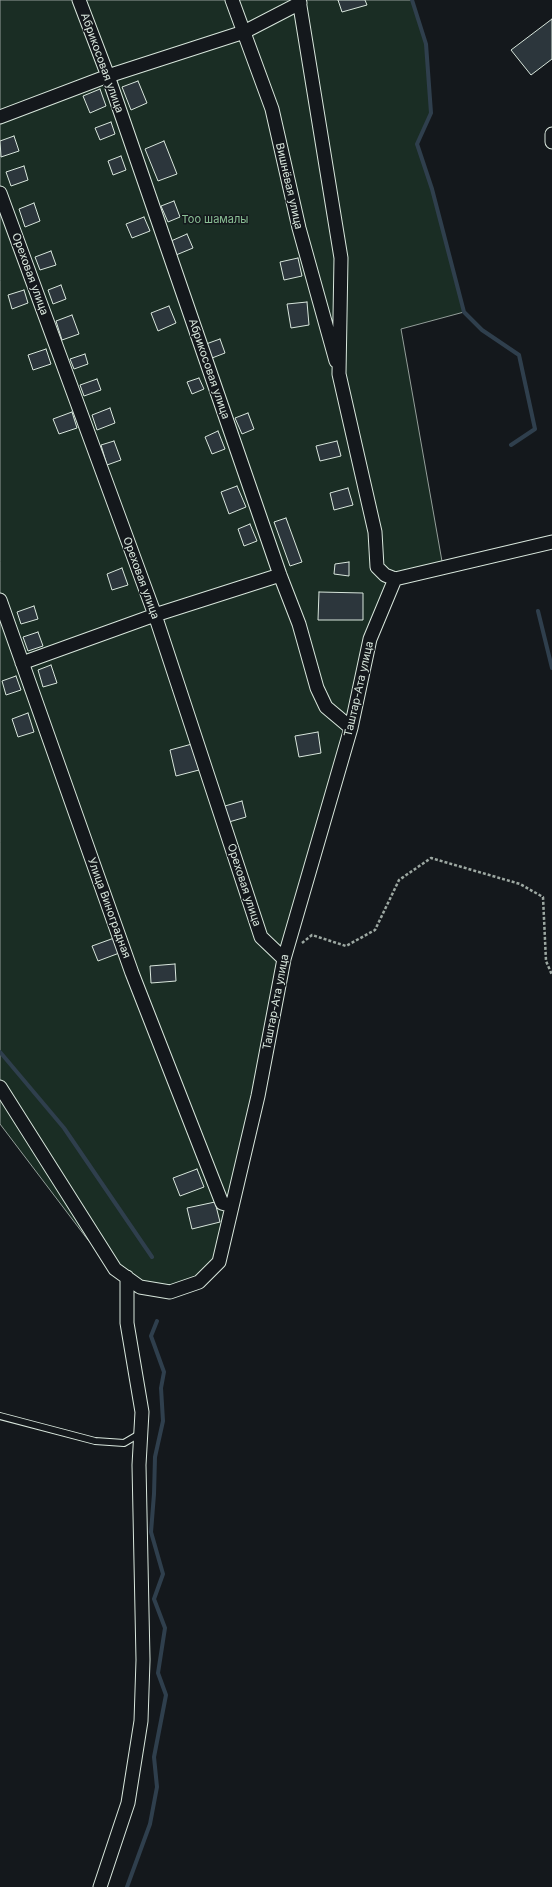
<!DOCTYPE html>
<html>
<head>
<meta charset="utf-8">
<style>
	body { margin:0 }
	canvas { display:block; background:#14181c }
</style>
</head>
<body>
<canvas width="552" height="1887"></canvas>
<script>
const c = document.querySelector('canvas').getContext('2d');
c.lineJoin = 'round';
function paint(path, color) { c.fillStyle = color; c.fill(path, 'evenodd'); }
const toPath = rows => new Path2D(rows.map(r => 'M' + r).join(''));
function trace(path, color, width, dash) { c.strokeStyle = color; c.lineWidth = width; c.lineCap = dash ? 'butt' : 'round'; c.setLineDash(dash || []); c.stroke(path); }
function write(font, color, halo, rows, align = 'center') {
  c.font = font + ' Inter,sans-serif'; c.lineWidth = 3; c.setLineDash([]); c.textBaseline = 'middle'; c.strokeStyle = halo; c.fillStyle = color; for (const [text, x, y, turn = 0] of rows) {
    c.save(); c.translate(x, y); c.rotate((+turn || 0) * Math.PI / 180); c.textAlign = isNaN(turn) ? turn : align; if (halo) c.strokeText(text, 0, 0); c.fillText(text, 0, 0); c.restore();
  }
}
const green = toPath([
	[0,0,412,0,426,44,431,113,417,144,432,189,464,312,401,329,443,567,395,579,370,639,284,959,219,1262,199,1282,170,1292,140,1287,115,1269,88,1240,0,1124,0,0]
]);
paint(green, '#1a2d24');
trace(green, '#939e99', 1);
trace(toPath([
	[412,0,426,44,431,113,417,144,432,189,464,312,482,330,519,355,535,429,511,445],
	[538,611,552,668],
	[0,1052,64,1128,152,1257],
	[127,1887,150,1824,157,1787,154,1757,166,1695,158,1673,165,1628,154,1599,163,1574,151,1532,154,1494,155,1457,163,1421,161,1388,164,1372,151,1336,157,1321]
]), '#2f3f4d', 4);
const building = toPath([
	[338,0,365,0,367,5,342,12,338,0],
	[552,19,552,59,531,75,511,50,552,19],
	[138,81,147,103,131,110,122,87,138,81],
	[100,89,106,106,90,113,83,96,100,89],
	[111,122,115,134,100,140,95,128,111,122],
	[14,136,19,151,1,157,0,141,14,136],
	[164,141,177,174,158,181,145,149,164,141],
	[121,156,126,170,113,175,108,161,121,156],
	[24,166,28,180,11,186,6,172,24,166],
	[174,201,180,217,168,222,161,206,174,201],
	[34,203,40,221,25,227,19,209,34,203],
	[144,217,150,231,132,238,126,224,144,217],
	[187,234,193,248,176,255,171,241,187,234],
	[51,251,56,265,40,270,35,257,51,251],
	[298,258,302,276,284,280,280,262,298,258],
	[61,285,66,299,53,304,48,290,61,285],
	[24,290,28,303,12,309,8,295,24,290],
	[307,302,309,325,291,328,287,304,307,302],
	[169,306,176,323,158,331,151,313,169,306],
	[72,315,79,334,62,340,56,321,72,315],
	[220,339,225,353,212,358,206,344,220,339],
	[46,349,51,364,33,370,28,355,46,349],
	[85,354,88,364,74,369,70,359,85,354],
	[199,378,204,389,192,394,187,382,199,378],
	[97,379,101,390,84,396,80,385,97,379],
	[110,408,115,423,97,430,92,415,110,408],
	[72,412,77,428,59,434,53,419,72,412],
	[248,413,254,429,242,434,235,418,248,413],
	[218,431,225,449,212,454,205,437,218,431],
	[114,441,121,460,107,465,101,445,114,441],
	[337,441,341,456,320,461,316,446,337,441],
	[237,486,246,507,229,514,221,492,237,486],
	[348,488,353,505,334,510,330,493,348,488],
	[286,518,302,562,290,566,274,522,286,518],
	[250,524,257,541,244,546,238,529,250,524],
	[349,562,349,576,334,574,335,564,349,562],
	[122,568,128,585,112,590,107,574,122,568],
	[319,592,363,593,363,620,318,620,319,592],
	[34,606,38,619,21,624,17,612,34,606],
	[38,632,43,646,28,651,23,637,38,632],
	[51,665,57,683,43,687,38,670,51,665],
	[16,676,21,690,6,695,2,681,16,676],
	[28,713,34,732,18,737,12,719,28,713],
	[318,732,321,753,299,757,295,736,318,732],
	[192,744,199,770,176,776,170,750,192,744],
	[242,801,246,817,229,822,225,806,242,801],
	[117,937,122,952,98,961,92,946,117,937],
	[175,964,176,981,151,983,150,966,175,964],
	[197,1169,204,1187,180,1196,173,1178,197,1169],
	[215,1202,220,1222,192,1229,187,1208,215,1202]
]);
paint(building, '#2c363c');
trace(building, '#d8e6dc', 1);
const lane = toPath([
	[0,1416,95,1441,124,1443,141,1433]
]);
const street = toPath([
	[79,0,108,76,280,575,299,624,317,688,326,707,351,728],
	[232,0,272,109,299,228,336,361],
	[299,0,341,258,339,374,375,532,377,567,385,575,395,579],
	[0,117,108,76,244,32,300,3],
	[552,134,552,142],
	[0,193,155,615,261,937,284,959],
	[0,600,132,973,222,1203,232,1206],
	[22,663,155,615,280,575],
	[0,1087,115,1269,140,1287,170,1292,199,1282,219,1262,258,1096,284,959,351,728,370,639,395,579,552,542],
	[100,1887,128,1803,141,1721,143,1660,139,1465,142,1412,127,1323,127,1277]
]);
trace(lane, '#d8e6dc', 8);
trace(street, '#d8e6dc', 15);
trace(toPath([
	[302,943,312,935,346,946,375,930,399,880,431,858,520,884,543,897,546,961,552,975]
]), '#9da8a2', 2.5, [3, 2]);
trace(lane, '#14181c', 6);
trace(street, '#14181c', 13);
write('11px', '#d8e6dc', '#14181c', [
	["Абрикосовая улица",102,63,70],
	["Вишнёвая улица",289,186,77],
	["Ореховая улица",30,274,70],
	["Абрикосовая улица",209,369,71],
	["Ореховая улица",141,578,70],
	["Таштар-Ата улица",359,689,-77],
	["Ореховая улица",244,885,72],
	["Улица Виноградная",109,908,70],
	["Таштар-Ата улица",276,1002,-79]
]);
write('11px', '#8ac095', '#14181c', [
	["Тоо шамалы",215,220]
]);
</script>
</body>
</html>
